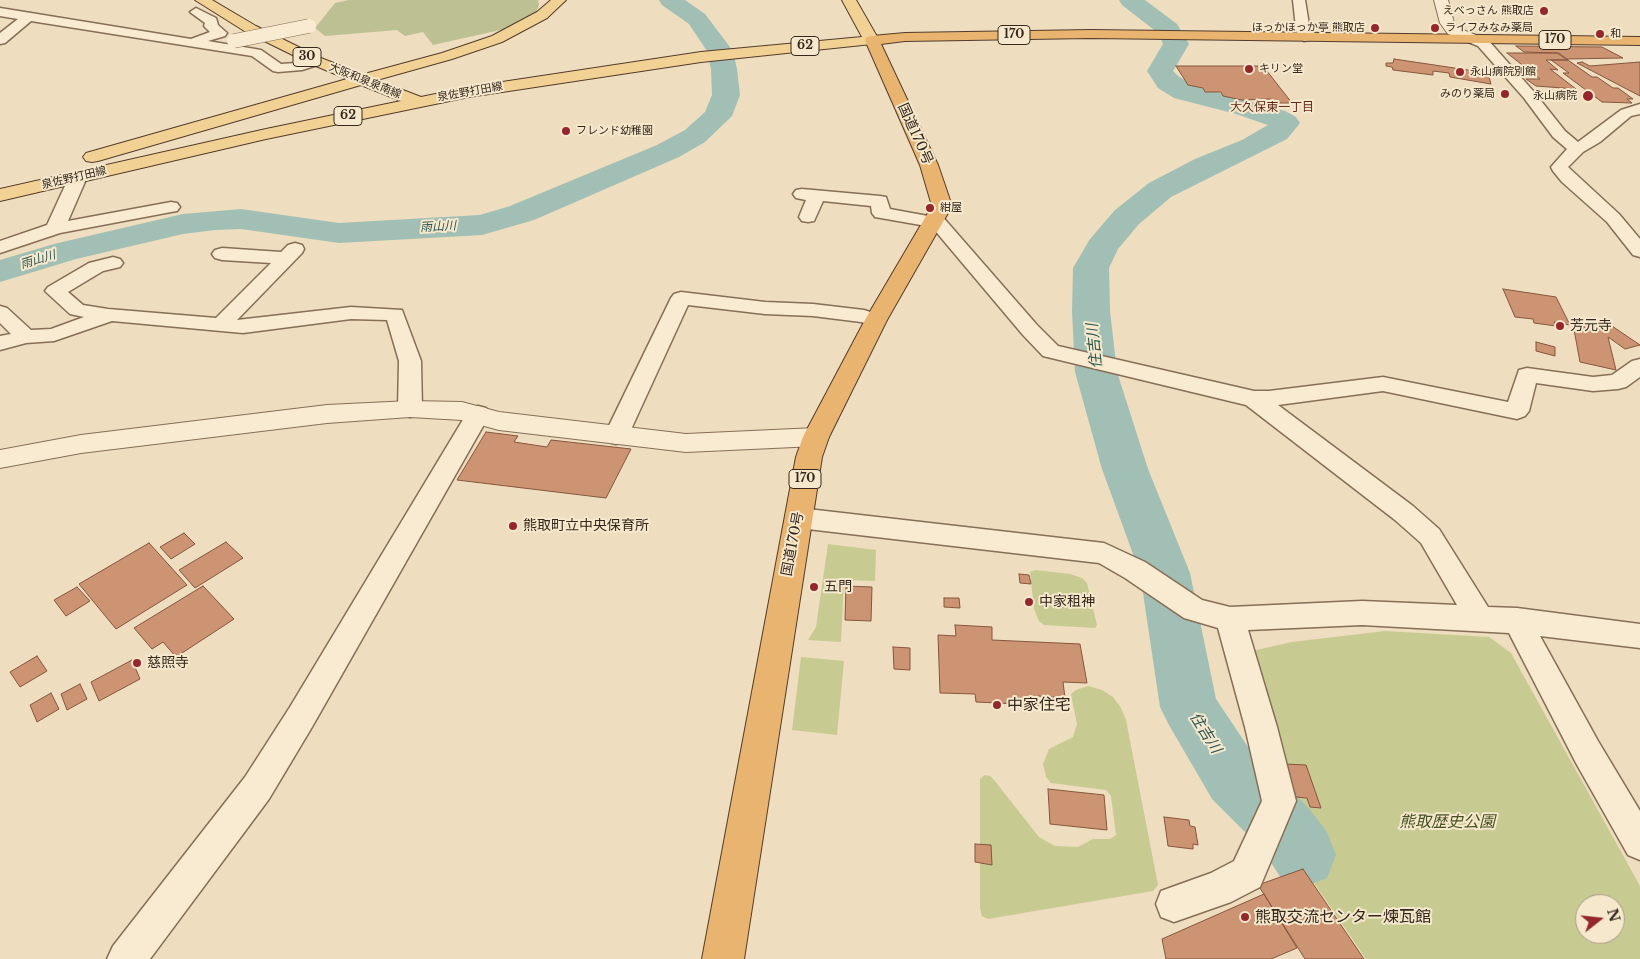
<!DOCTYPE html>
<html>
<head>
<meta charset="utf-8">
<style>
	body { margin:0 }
	#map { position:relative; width:1640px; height:959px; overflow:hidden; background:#eeddbe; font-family:"Libre Baskerville",serif }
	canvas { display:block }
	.north { position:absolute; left:1575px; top:894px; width:50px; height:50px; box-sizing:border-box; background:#f5e8cd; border:1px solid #a89b86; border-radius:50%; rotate:74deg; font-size:14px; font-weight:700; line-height:20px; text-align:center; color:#35271b }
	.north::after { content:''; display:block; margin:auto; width:18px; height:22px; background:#95272c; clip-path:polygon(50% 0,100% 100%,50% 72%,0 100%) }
</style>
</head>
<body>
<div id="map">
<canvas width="1640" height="959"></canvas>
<div class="north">N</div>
</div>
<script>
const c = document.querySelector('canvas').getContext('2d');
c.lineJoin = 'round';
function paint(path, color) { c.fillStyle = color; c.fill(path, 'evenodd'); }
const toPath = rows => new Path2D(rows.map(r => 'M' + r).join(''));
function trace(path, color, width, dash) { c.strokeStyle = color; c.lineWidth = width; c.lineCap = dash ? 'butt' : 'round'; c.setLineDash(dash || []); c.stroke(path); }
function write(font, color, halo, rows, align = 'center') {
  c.font = font + ' "Libre Baskerville","Noto Sans JP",serif'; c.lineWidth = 4; c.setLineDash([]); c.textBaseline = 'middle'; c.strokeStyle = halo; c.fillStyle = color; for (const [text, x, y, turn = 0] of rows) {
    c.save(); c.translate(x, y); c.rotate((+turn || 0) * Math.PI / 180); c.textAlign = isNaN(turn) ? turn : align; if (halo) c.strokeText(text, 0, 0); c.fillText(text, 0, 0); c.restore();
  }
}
paint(toPath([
	[828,544,876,550,875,581,844,580,841,642,808,640,816,627],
	[1035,570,1070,574,1082,578,1087,583,1097,625,1095,628,1044,625,1039,621,1034,609,1030,572],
	[1385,631,1489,637,1511,653,1640,886,1640,959,1366,959,1297,858,1313,853,1291,820,1289,806,1252,651,1292,642],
	[1585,904,1615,904,1615,934,1585,934],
	[801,657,844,661,837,735,792,730],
	[1088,686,1102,690,1113,697,1121,708,1126,720,1158,885,1153,891,988,919,982,916,980,908,980,779,985,775,990,776,994,780,1039,837,1055,846,1078,847,1093,839,1110,839,1116,835,1111,796,1106,790,1051,783,1046,777,1043,764,1049,749,1073,737,1077,724,1071,694,1076,690]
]), '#c7cb92');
paint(toPath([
	[349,0,538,0,539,5,536,12,509,28,433,45,423,32,405,36,397,30,325,36,315,28,335,3]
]), '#bcc092');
paint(toPath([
	[659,0,685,0,705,14,733,51,737,69,740,95,732,116,705,142,679,157,534,220,482,235,339,243,241,229,215,230,183,234,76,259,0,282,0,260,54,244,183,214,241,209,339,223,480,215,510,206,657,145,685,130,705,112,712,95,711,69,707,51,689,24,662,5,659,0],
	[1119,0,1145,0,1177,24,1189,44,1173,71,1178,76,1194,86,1285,111,1296,117,1300,123,1287,139,1171,197,1139,224,1118,249,1109,268,1110,311,1117,372,1148,469,1190,573,1216,699,1256,759,1307,806,1327,832,1336,855,1327,878,1304,887,1281,878,1263,850,1212,799,1169,725,1160,707,1140,573,1102,469,1075,372,1072,311,1073,268,1090,239,1115,210,1149,183,1195,159,1242,140,1268,125,1236,114,1174,98,1158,88,1147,71,1163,44,1158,33,1122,5,1119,0]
]), '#a1bfb5');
const building = toPath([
	[1516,46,1602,47,1623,58,1566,59,1557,53,1524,52,1516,46],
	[1507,53,1559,53,1568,60,1546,60,1558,70,1550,69,1576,89,1536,86,1526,79,1540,79,1507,53],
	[1394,59,1488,73,1491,84,1450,77,1449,73,1433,71,1433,75,1393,70,1392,67,1386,66,1386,63,1393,63,1394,59],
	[1551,60,1568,60,1592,77,1597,77,1613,88,1618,88,1633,99,1627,99,1632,103,1602,102,1563,73,1569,73,1551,60],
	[1582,62,1590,66,1640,62,1640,96,1577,63,1582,62],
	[1176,66,1263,66,1292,103,1276,103,1271,99,1242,100,1223,96,1221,92,1205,92,1203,88,1188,85,1176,66],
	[1503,289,1556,297,1570,325,1554,322,1556,326,1534,323,1533,319,1515,317,1503,289],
	[1573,324,1597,330,1594,327,1609,324,1640,345,1625,349,1608,337,1616,370,1580,362,1573,324],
	[1536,342,1555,347,1555,356,1536,351,1536,342],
	[486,432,518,436,514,442,547,447,551,440,631,449,606,498,457,480,486,432],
	[184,533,195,544,171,559,160,547,184,533],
	[226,542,243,558,195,588,179,570,226,542],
	[149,543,187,585,116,629,79,584,149,543],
	[1019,574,1029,575,1031,584,1020,583,1019,574],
	[203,586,234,619,176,657,163,642,152,649,134,628,203,586],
	[846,586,872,587,871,621,845,620,846,586],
	[77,587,90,601,66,616,54,600,77,587],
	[944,598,959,598,960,608,944,607,944,598],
	[955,625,992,627,992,640,1080,644,1087,683,1063,682,1065,698,1038,696,1039,705,976,702,975,694,940,693,938,635,956,636,955,625],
	[893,647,910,648,910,670,894,669,893,647],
	[37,656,47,671,20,687,10,672,37,656],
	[132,660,140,679,99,701,91,682,132,660],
	[80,684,87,699,67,710,61,694,80,684],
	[51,693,59,709,37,722,30,705,51,693],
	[1285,764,1306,765,1321,808,1310,807,1307,798,1296,797,1285,764],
	[1048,789,1104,795,1107,830,1050,824,1048,789],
	[1164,817,1189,820,1190,826,1195,827,1198,845,1193,844,1193,849,1168,846,1164,817],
	[975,844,991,845,992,865,975,862,975,844],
	[1303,869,1364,959,1305,959,1258,885,1303,869],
	[1264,894,1297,948,1271,959,1166,959,1162,939,1264,894]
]);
paint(building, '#cc9473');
trace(building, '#85563d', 1);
const minor = toPath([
	[1293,0,1305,0,1311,37,1309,40,1304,41,1297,37,1293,0],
	[0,8,191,39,210,32,204,26,205,23,190,12,196,8,216,18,218,25,227,33,225,36,208,41,261,50,281,64,296,63,316,57,323,61,321,64,302,70,278,72,273,71,252,56,31,21,5,43,0,44,0,33,18,19,0,16,0,8],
	[1471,34,1488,40,1534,92,1565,131,1578,142,1621,110,1640,104,1640,114,1631,116,1600,142,1583,152,1568,167,1619,214,1640,239,1640,257,1633,255,1607,222,1562,182,1553,171,1551,167,1567,149,1553,137,1524,98,1478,46,1466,41,1464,38,1466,35,1471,34],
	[78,172,84,173,87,177,68,221,171,202,177,203,180,207,177,211,171,212,60,233,0,253,0,241,47,225,69,177,72,173,78,172],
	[802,189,880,196,886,197,890,209,928,216,935,214,941,215,1037,325,1058,346,1254,391,1269,391,1383,377,1508,402,1519,370,1527,368,1593,377,1612,375,1632,361,1640,359,1640,377,1626,387,1618,389,1593,391,1536,383,1529,411,1525,416,1517,419,1383,391,1278,405,1413,506,1439,529,1488,607,1517,608,1640,624,1640,648,1540,636,1598,741,1640,811,1640,860,1628,855,1576,763,1509,633,1362,625,1248,630,1277,727,1296,801,1260,887,1231,902,1174,922,1161,917,1156,904,1161,891,1211,873,1234,861,1262,801,1245,727,1218,628,1184,618,1125,578,1099,563,799,528,790,525,786,518,790,511,799,508,1104,543,1145,562,1202,600,1230,607,1362,601,1457,605,1421,543,1395,520,1246,405,1043,356,1023,335,932,227,875,217,872,213,871,206,823,201,814,221,808,222,802,221,799,217,806,200,796,198,793,194,796,190,802,189],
	[295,243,302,245,304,249,302,253,237,320,351,307,402,310,421,361,422,409,418,414,410,417,402,414,398,409,399,361,387,320,351,319,243,333,112,321,54,341,26,343,0,350,0,336,11,334,0,323,0,306,7,308,31,330,51,329,84,317,70,314,45,291,48,287,89,263,113,257,120,259,123,263,120,267,103,271,68,292,83,305,108,309,216,318,271,263,222,260,215,258,212,254,215,250,222,248,281,252,288,245,295,243],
	[681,292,765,302,813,304,864,310,883,316,886,320,883,324,876,326,861,322,813,316,765,314,688,305,628,436,624,442,616,444,608,442,604,436,671,298,674,294,681,292],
	[478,406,486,408,490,414,312,727,269,799,150,959,107,959,113,946,245,777,290,707,470,408,478,406]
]);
const tertiary = toPath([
	[1434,0,1448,0,1454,23,1458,28,1476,35,1478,38,1476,41,1466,41,1448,34,1440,23,1434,0],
	[410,401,462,402,499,412,686,434,816,428,825,431,829,437,825,443,816,446,686,452,499,430,462,420,410,417,327,423,81,453,0,468,0,450,81,435,327,405,410,401]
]);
const primary = toPath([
	[195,0,212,0,256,26,321,58,366,76,368,73,442,53,492,36,537,12,551,0,566,0,547,18,502,42,452,59,377,80,421,97,469,87,701,52,862,37,842,0,856,0,879,40,877,43,872,44,701,62,469,97,266,139,0,201,0,189,266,129,401,101,361,85,98,161,92,162,86,161,83,157,86,153,347,79,311,64,246,32,195,0]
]);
const trunk = toPath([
	[1091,30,1640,37,1640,45,1091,38,905,41,881,44,938,165,952,206,887,320,829,437,822,457,744,959,702,959,796,457,803,437,865,320,932,206,920,165,865,40,867,37,872,36,905,33,1091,30]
]);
trace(minor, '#866e57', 3);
trace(tertiary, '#866e57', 2);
trace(primary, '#533c2b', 2);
trace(trunk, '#533c2b', 2);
paint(minor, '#f9ebd1');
paint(tertiary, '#f9ebd1');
paint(primary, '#f2d194');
paint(trunk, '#e8b470');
const minorBridge = toPath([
	[234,41,309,26]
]);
trace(minorBridge, '#866e57', 15, []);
trace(minorBridge, '#f9ebd1', 14);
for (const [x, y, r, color] of [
	[1544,11,5,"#95272c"],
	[1375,28,5,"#95272c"],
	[1435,28,5,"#95272c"],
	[1600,34,5,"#95272c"],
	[1249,69,5,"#95272c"],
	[1460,72,5,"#95272c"],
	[1505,94,5,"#95272c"],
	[1588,96,6,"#95272c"],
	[566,131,5,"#95272c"],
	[930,208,5,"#95272c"],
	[1560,326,5,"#95272c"],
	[513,526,5,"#95272c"],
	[814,587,5,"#95272c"],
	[1029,602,5,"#95272c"],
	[137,663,5,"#95272c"],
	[997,705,5,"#95272c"],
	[1245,917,5,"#95272c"]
]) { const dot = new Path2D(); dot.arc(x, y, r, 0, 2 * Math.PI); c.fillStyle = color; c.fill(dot); trace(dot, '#f5e8cd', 2); }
write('11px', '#35271b', '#f5e8cd', [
	["えべっさん 熊取店",1534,11,"right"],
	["ほっかほっか亭 熊取店",1365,28,"right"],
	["ライフみなみ薬局",1445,28],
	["和",1610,34],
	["キリン堂",1259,69],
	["永山病院別館",1470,72],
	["みのり薬局",1495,94,"right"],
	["永山病院",1577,96,"right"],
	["フレンド幼稚園",576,131],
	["紺屋",940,208]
], 'left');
write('11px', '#35271b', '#f5e8cd', [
	["大阪和泉泉南線",365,81,22],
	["泉佐野打田線",470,92,-10],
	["泉佐野打田線",74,178,-13]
]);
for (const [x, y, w] of [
	[1014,35,32],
	[1555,40,32],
	[805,46,28],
	[307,57,28],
	[348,116,28],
	[805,479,32]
]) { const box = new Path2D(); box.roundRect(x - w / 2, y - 9.5, w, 19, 4); c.fillStyle = '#f5e8cd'; c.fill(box); trace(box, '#35271b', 1); }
write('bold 12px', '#35271b', null, [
	["170",1014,35],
	["170",1555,40],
	["62",805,46],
	["30",307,57],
	["62",348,116],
	["170",805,479]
]);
write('12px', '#62271b', '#f5e8cd', [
	["大久保東一丁目",1272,108]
]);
write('italic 12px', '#2a5550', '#f5e8cd', [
	["雨山川",438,227,-3],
	["雨山川",38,260,-17]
]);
write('14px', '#35271b', '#f5e8cd', [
	["国道170号",915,134,66],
	["国道170号",793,544,-79]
]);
write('14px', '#35271b', '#f5e8cd', [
	["芳元寺",1570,326],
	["熊取町立中央保育所",523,526],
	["五門",824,587],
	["中家租神",1039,602],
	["慈照寺",147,663]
], 'left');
write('italic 15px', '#2a5550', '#f5e8cd', [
	["住吉川",1095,346,-96],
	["住吉川",1205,733,58]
]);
write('16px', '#35271b', '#f5e8cd', [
	["中家住宅",1007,705],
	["熊取交流センター煉瓦館",1255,917]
], 'left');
write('italic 16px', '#475122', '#f5e8cd', [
	["熊取歴史公園",1447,822]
]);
</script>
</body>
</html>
